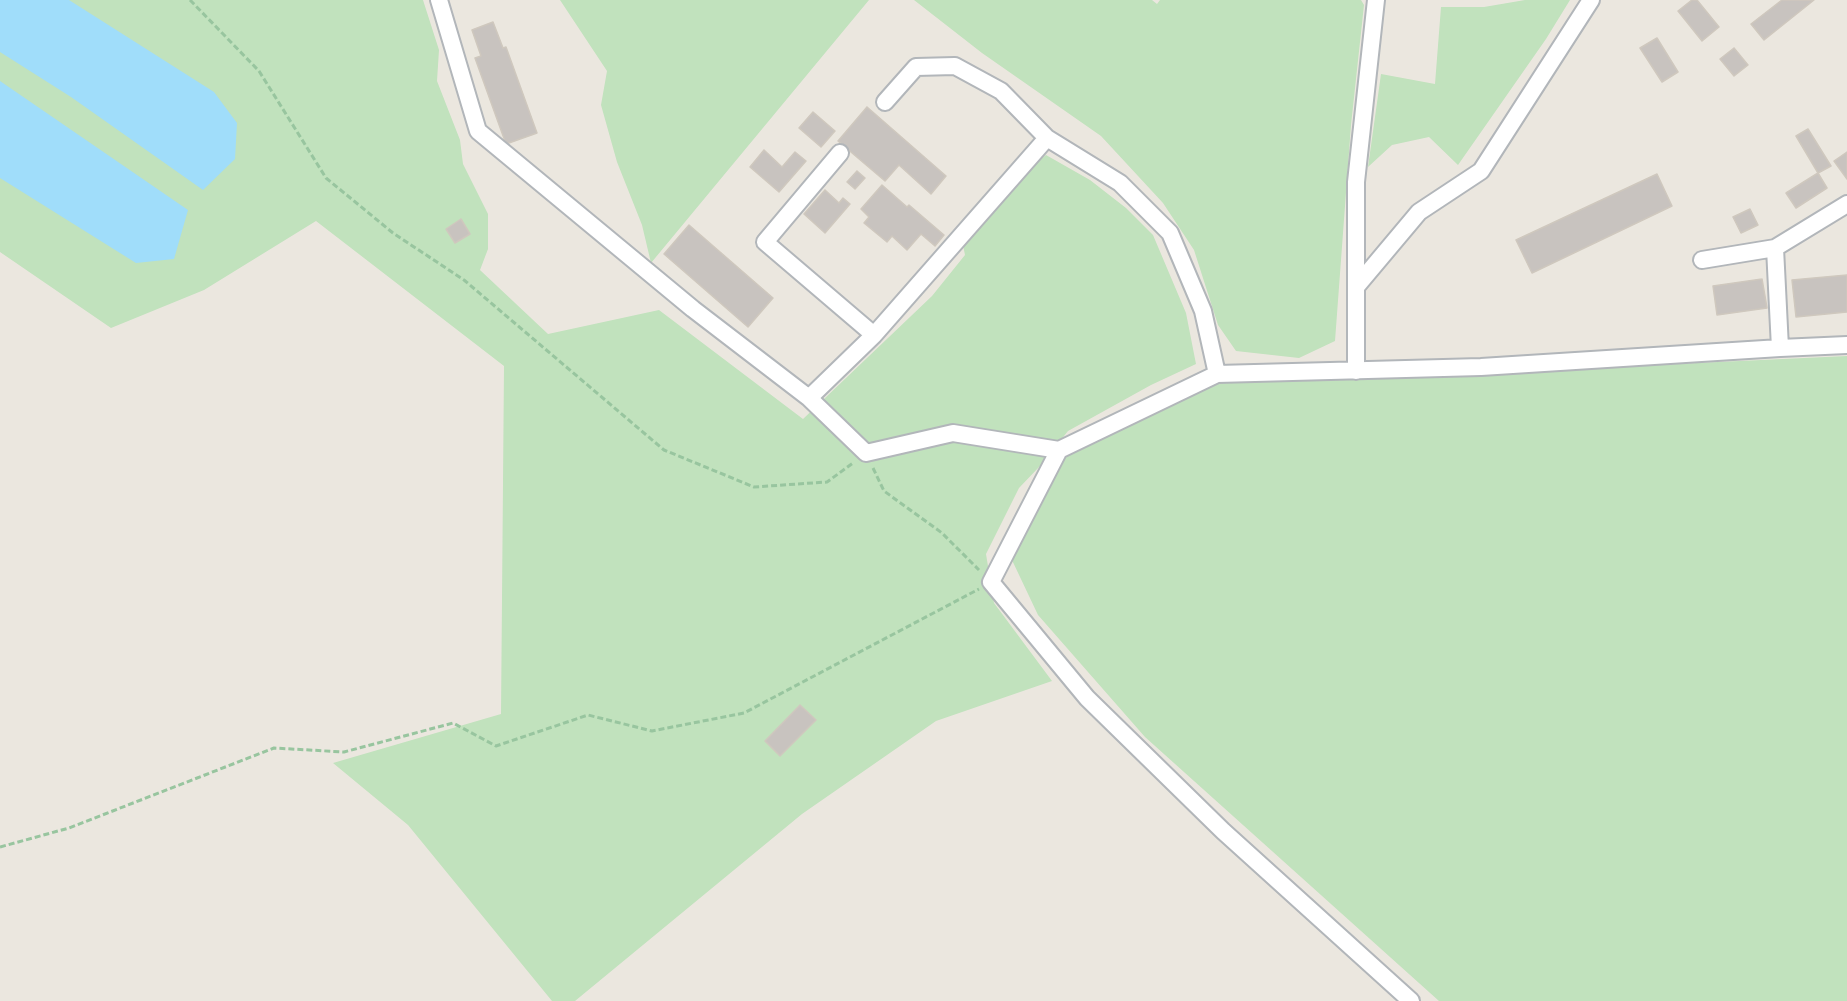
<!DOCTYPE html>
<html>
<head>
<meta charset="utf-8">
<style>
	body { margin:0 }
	canvas { display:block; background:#ebe7df }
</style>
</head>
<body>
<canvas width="1847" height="1001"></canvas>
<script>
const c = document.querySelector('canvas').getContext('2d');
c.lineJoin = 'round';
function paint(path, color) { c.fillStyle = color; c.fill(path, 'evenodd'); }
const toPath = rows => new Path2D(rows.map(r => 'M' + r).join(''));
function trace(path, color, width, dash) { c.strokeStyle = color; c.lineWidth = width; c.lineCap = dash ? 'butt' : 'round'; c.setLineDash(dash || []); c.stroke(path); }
paint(toPath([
	[0,0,423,0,439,50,437,81,460,140,463,164,488,214,488,249,480,270,548,334,659,310,803,419,932,296,965,255,963,245,1022,174,1046,155,1090,180,1126,208,1153,235,1186,313,1196,364,1151,385,1068,431,1040,466,1019,488,986,554,994,603,1052,681,936,721,802,814,575,1001,552,1001,408,825,333,763,501,714,504,366,316,221,204,290,111,328,0,252],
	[560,0,869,0,651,263,642,225,617,162,601,105,607,71],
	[914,0,1152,0,1157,4,1160,0,1361,0,1364,5,1351,125,1335,341,1299,358,1236,351,1218,325,1194,250,1163,203,1101,136,982,53],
	[1525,0,1570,0,1546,39,1458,165,1429,137,1392,145,1368,167,1381,74,1435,84,1441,7,1484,7],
	[1847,356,1847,1001,1439,1001,1145,737,1038,615,1011,558,1065,455,1218,382,1439,375]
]), '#c1e2bd');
paint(toPath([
	[0,0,69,0,214,92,237,123,235,159,203,190,71,97,0,52],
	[0,81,188,210,174,259,136,263,0,178]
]), '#a0ddfa');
const building = toPath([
	[1692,0,1697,0,1719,27,1702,41,1678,11,1692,0],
	[1782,0,1814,0,1764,40,1751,24,1782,0],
	[493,22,503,48,506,47,537,133,506,144,475,58,481,56,472,30,493,22],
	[1657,38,1678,72,1662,82,1640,48,1657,38],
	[1734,48,1748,65,1734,76,1720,59,1734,48],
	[867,107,946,176,931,194,899,165,885,181,838,141,867,107],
	[813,112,835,131,821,147,799,128,813,112],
	[1808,129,1831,166,1818,173,1796,136,1808,129],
	[764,150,782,167,795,152,806,161,779,192,750,167,764,150],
	[1847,152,1847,179,1834,161,1847,152],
	[857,171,865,178,855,189,847,182,857,171],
	[1818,173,1827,188,1796,208,1786,193,1818,173],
	[1657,174,1672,206,1532,273,1516,240,1657,174],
	[882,185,907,207,909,205,944,235,935,246,921,234,907,250,892,236,887,242,864,223,869,217,861,209,882,185],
	[825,190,839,203,843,198,850,204,825,233,804,214,825,190],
	[1750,209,1758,225,1741,233,1733,217,1750,209],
	[461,219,470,234,455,243,446,229,461,219],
	[689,225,773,298,748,327,664,254,689,225],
	[1847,275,1847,312,1796,317,1792,280,1847,275],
	[1762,279,1767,308,1717,315,1713,286,1762,279],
	[800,705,816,720,780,756,765,741,800,705]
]);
paint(building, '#c8c3bf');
trace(building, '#cfc8be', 1.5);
const minor = toPath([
	[439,0,478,131,693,309,809,398,866,453,953,433,1059,450],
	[885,102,916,67,955,66,1001,91,1047,138,1120,183,1170,233,1203,311,1217,374],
	[840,153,765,242,874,335],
	[1775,248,1780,348],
	[1702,260,1775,248,1847,204],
	[1356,287,1419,212,1481,171,1591,0],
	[1356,371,1356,182,1376,0],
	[809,398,874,335,1047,138],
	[1411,1001,1223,831,1087,698,991,582,1059,450,1217,374,1481,367,1780,348,1847,345]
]);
trace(minor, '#b2b6ba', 20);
trace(toPath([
	[190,0,259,71,326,178,393,233,464,280,664,450,754,487,827,482,853,463],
	[873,468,884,491,942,533,979,570],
	[0,847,69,828,274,748,344,752,453,723,496,746,588,715,652,731,744,713,979,589]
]), '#98c59f', 3, [6, 3]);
trace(minor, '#fff', 16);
</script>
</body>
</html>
